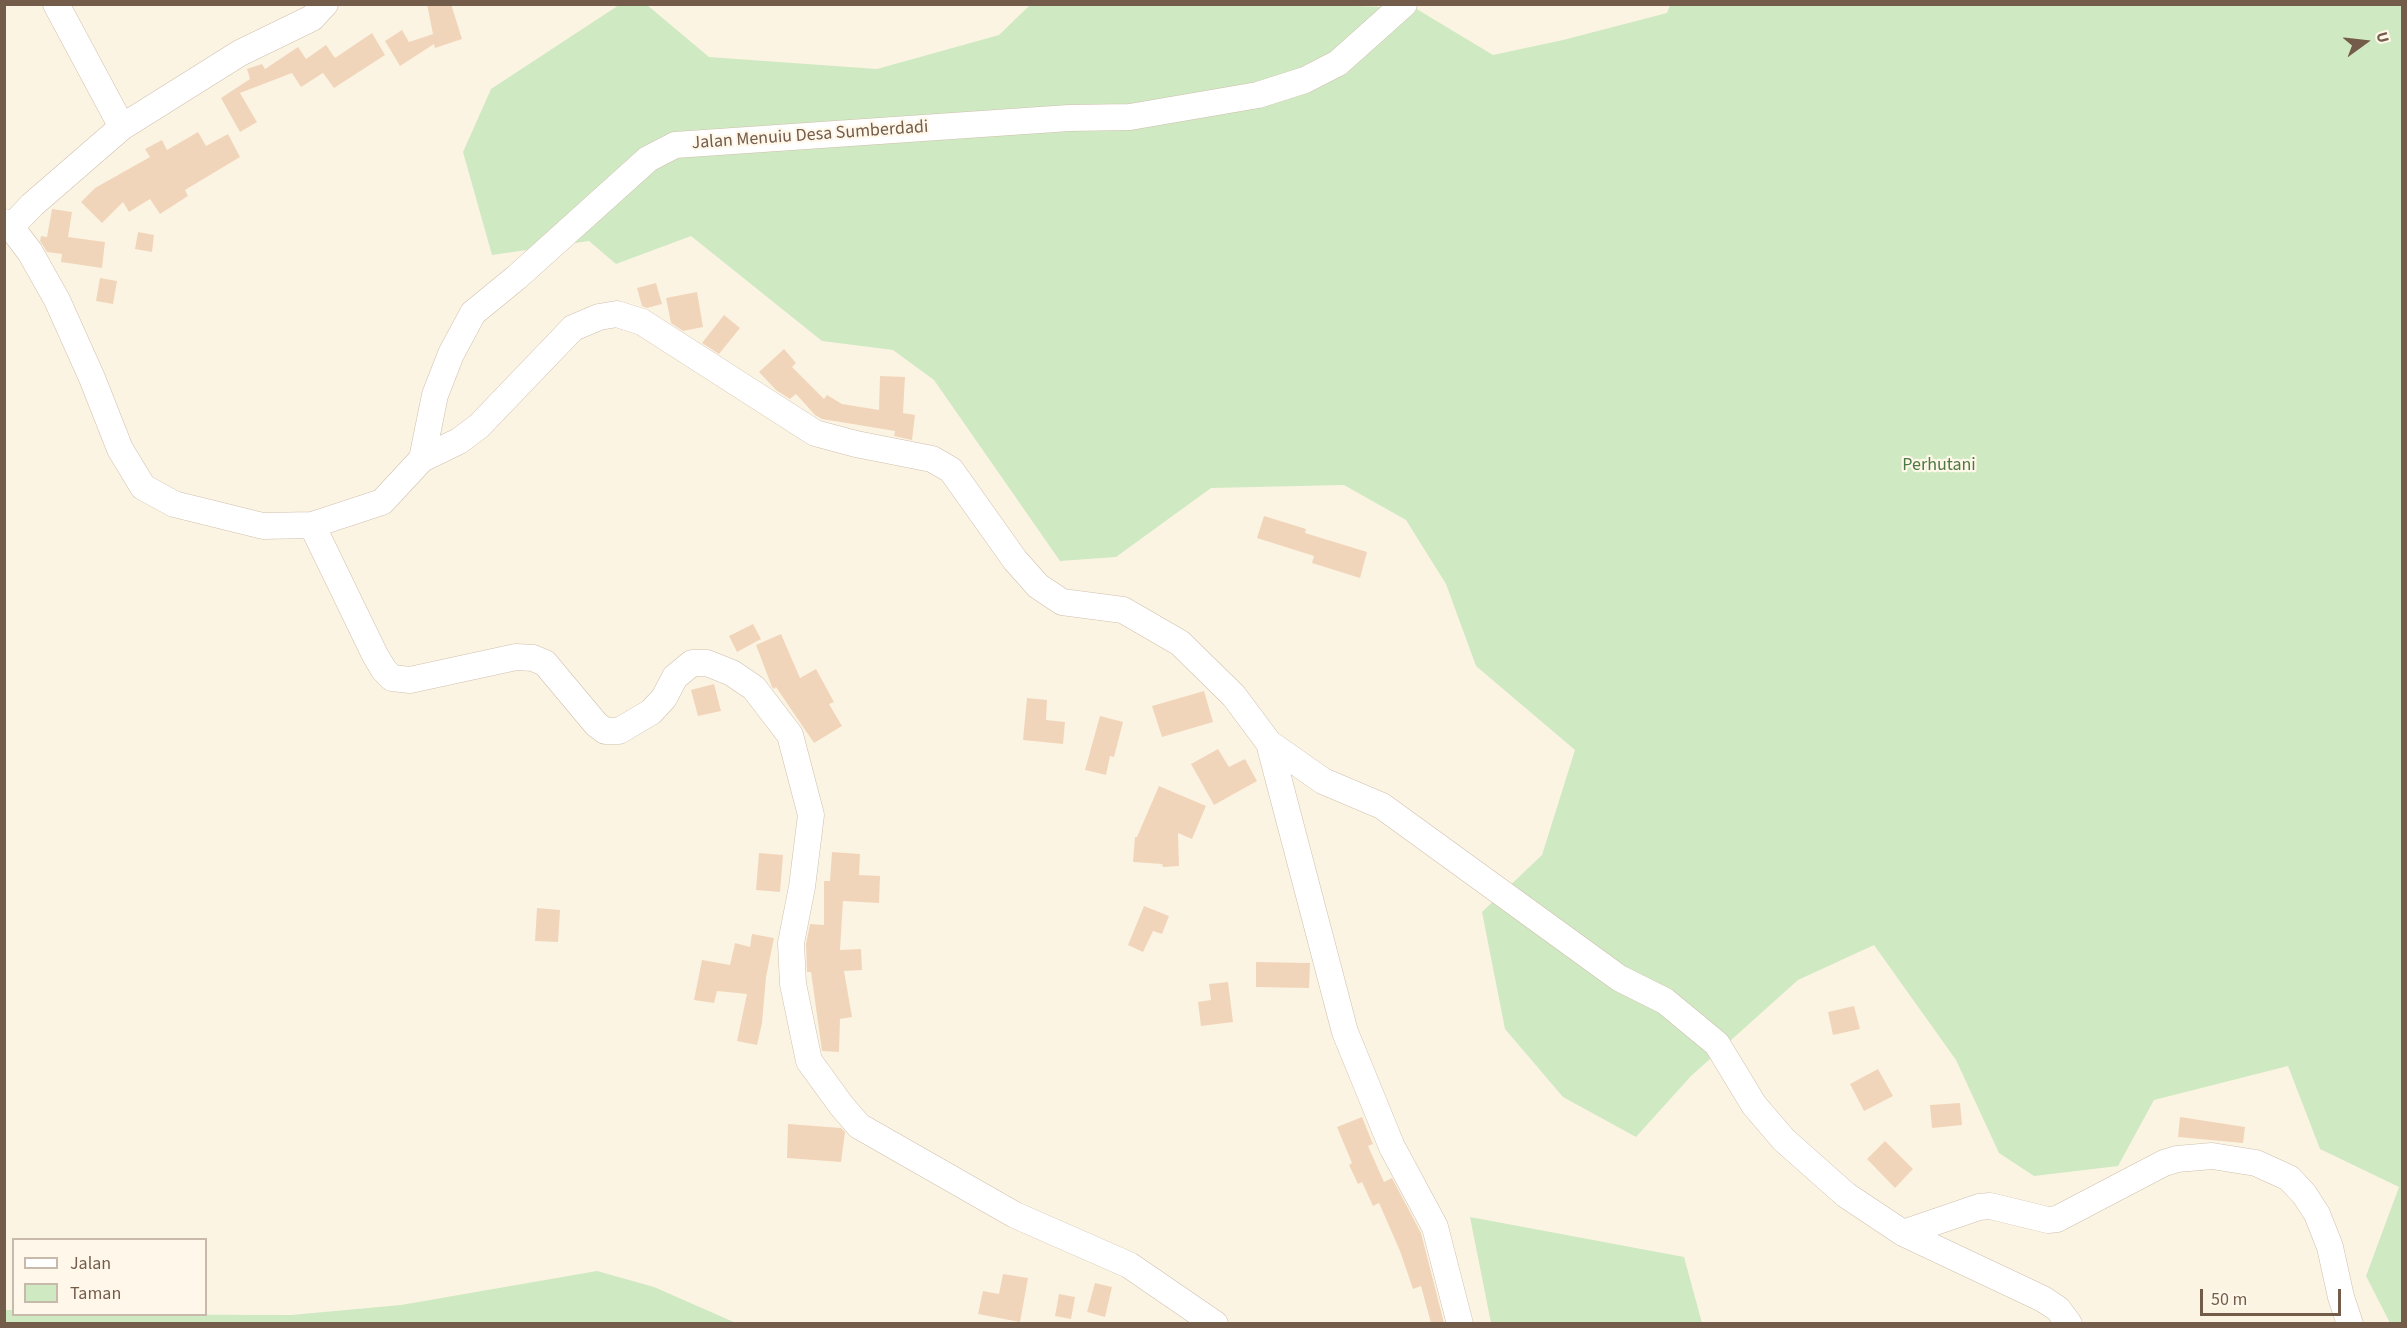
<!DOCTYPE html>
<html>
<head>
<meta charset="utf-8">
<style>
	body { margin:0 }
	#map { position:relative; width:2407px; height:1328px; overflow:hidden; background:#fcf4e3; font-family:"Source Sans 3",sans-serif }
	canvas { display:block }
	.frame { position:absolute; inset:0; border:6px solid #745c4a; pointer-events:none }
	.legend { position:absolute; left:12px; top:1238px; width:195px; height:78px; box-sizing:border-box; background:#fff8ea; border:2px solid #c7baaa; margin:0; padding:8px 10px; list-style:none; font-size:18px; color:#745c4a }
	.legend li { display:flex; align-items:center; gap:12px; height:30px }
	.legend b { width:30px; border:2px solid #c7baaa }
	.north { position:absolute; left:2335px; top:12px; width:60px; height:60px; -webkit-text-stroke:4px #fff8ea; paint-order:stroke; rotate:75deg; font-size:16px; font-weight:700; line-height:24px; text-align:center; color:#745c4a }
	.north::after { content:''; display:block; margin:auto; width:21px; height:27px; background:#745c4a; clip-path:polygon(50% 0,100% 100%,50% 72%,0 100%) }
	.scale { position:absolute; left:2200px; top:1289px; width:141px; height:27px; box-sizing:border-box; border:3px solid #745c4a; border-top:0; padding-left:8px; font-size:18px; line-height:21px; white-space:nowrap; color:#745c4a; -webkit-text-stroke:4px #fff8ea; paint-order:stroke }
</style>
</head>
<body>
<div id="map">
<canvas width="2407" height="1328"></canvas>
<div class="frame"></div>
<ul class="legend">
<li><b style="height:8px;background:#fff"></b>Jalan</li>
<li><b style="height:16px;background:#cfe9c2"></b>Taman</li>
</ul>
<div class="north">U</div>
<div class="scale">50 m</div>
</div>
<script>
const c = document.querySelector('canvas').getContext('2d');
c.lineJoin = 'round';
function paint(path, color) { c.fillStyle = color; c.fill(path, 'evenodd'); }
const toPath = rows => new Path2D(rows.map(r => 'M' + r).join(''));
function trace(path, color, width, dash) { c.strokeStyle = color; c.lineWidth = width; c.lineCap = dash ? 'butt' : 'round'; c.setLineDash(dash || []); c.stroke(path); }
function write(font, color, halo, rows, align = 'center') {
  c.font = font + ' "Source Sans 3",sans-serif'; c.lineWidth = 4.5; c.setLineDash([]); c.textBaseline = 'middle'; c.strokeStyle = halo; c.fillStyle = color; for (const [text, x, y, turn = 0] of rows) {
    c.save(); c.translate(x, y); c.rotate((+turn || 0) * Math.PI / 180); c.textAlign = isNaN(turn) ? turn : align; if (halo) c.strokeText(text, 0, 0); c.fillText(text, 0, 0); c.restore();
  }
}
paint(toPath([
	[1031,4,1299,4,1415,8,1493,55,1563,40,1667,13,1670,5,2402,5,2402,1323,2390,1323,2366,1276,2399,1187,2320,1149,2288,1066,2154,1100,2118,1166,2034,1176,1999,1153,1956,1060,1874,945,1798,980,1691,1076,1636,1137,1563,1097,1505,1029,1482,912,1542,855,1575,750,1476,666,1446,584,1406,520,1344,485,1211,488,1116,557,1060,561,934,380,893,350,822,341,691,236,616,264,589,241,492,255,463,152,491,89,619,5,647,5,709,57,877,69,999,35],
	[1470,1217,1684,1257,1702,1323,1491,1323],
	[597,1271,654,1287,736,1323,5,1323,5,1310,13,1310,14,1314,291,1315,401,1305]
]), '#cfe9c2');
paint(toPath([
	[427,4,451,4,462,39,435,48,434,44,400,66,385,41,402,30,409,42,433,34],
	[372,33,385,55,334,88,323,73,301,87,292,73,240,93,257,122,240,132,221,98,250,79,247,69,262,64,265,69,298,47,306,59,326,45,335,58],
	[198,132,206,146,228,134,240,157,185,190,188,196,160,214,150,199,129,212,123,202,102,223,81,202,95,188,150,157,145,149,162,140,167,150],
	[52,209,72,212,68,237,105,242,102,268,61,262,62,254,47,252,40,241,41,236,47,237],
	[138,232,154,235,152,252,135,249],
	[100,278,117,281,113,304,96,301],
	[656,283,662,304,647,308,642,306,637,288],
	[697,292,703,327,683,331,671,323,666,298],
	[724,315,740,328,719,354,702,343],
	[784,349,796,363,792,367,824,399,827,395,842,404,879,410,880,376,905,377,903,413,915,415,912,440,894,436,895,431,822,419,815,415,796,394,790,399,776,390,759,372],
	[1264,516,1306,529,1305,533,1367,552,1360,578,1312,563,1314,556,1257,538],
	[753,624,761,639,737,652,729,636],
	[781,634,800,678,816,669,834,702,829,704,842,726,814,743,776,687,774,689,772,687,756,645],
	[714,684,721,711,698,716,691,690],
	[1204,691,1213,722,1162,737,1152,706],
	[1027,698,1047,700,1046,720,1065,722,1063,744,1023,740],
	[1100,716,1123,722,1114,757,1110,756,1106,775,1085,770],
	[1218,749,1229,767,1245,759,1257,781,1214,805,1191,764],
	[1159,786,1206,806,1192,839,1178,833,1179,866,1163,867,1162,864,1133,862,1135,837,1137,837],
	[832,852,860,854,859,875,880,876,879,903,843,901,840,950,861,949,862,970,844,971,852,1017,840,1019,839,1052,822,1051,811,972,807,972,806,944,810,924,824,925,824,881,830,881],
	[759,853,783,855,780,892,756,890],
	[1144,906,1169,916,1162,934,1153,931,1143,952,1128,945],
	[537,908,560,910,558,942,535,941],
	[752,934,774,938,766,977,762,1023,757,1045,737,1041,747,994,717,991,714,1003,694,1000,702,960,730,965,735,943,750,947],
	[1256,962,1310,963,1309,988,1256,987],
	[1228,982,1233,1022,1201,1026,1198,1002,1211,1000,1209,984],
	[1854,1006,1860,1029,1833,1035,1828,1012],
	[1878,1069,1893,1096,1864,1111,1850,1084],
	[1960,1103,1962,1125,1932,1128,1930,1105],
	[1362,1117,1373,1144,1368,1146,1384,1182,1392,1178,1421,1233,1444,1323,1431,1323,1421,1286,1413,1289,1400,1251,1379,1203,1373,1206,1362,1182,1358,1184,1349,1165,1352,1163,1337,1127],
	[2180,1117,2245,1127,2243,1143,2178,1137],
	[788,1124,841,1128,845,1132,841,1162,787,1158],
	[1885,1141,1913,1169,1895,1188,1867,1159],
	[1003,1274,1028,1278,1020,1322,978,1314,983,1291,999,1294],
	[1095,1283,1112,1287,1105,1317,1087,1312],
	[1059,1294,1075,1297,1071,1319,1055,1316]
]), '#f1d5bb');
const minor = toPath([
	[56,4,122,127],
	[4,222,11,227,30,252,57,300,92,378,120,449,143,487,174,504,263,526,312,525,382,502,422,459,435,395,451,354,473,313,517,277,648,159,675,145,1069,118,1130,117,1258,95,1305,80,1338,63,1404,4],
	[11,227,32,205,122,127,240,53,312,18,325,4],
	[422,459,459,441,479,426,573,328,599,317,617,314,642,322,815,433,856,444,932,459,951,470,1015,560,1038,586,1062,602,1123,610,1180,643,1234,696,1269,743,1345,1032,1392,1147,1435,1227,1460,1324],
	[312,525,375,655,384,670,392,678,410,680,516,657,533,658,545,663,596,724,605,731,619,731,651,712,664,698,675,677,692,663,707,663,732,673,754,688,790,735,811,815,802,887,791,943,793,984,809,1061,841,1105,859,1126,1015,1215,1129,1265,1215,1324],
	[1269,743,1323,781,1382,806,1619,978,1665,1001,1717,1044,1754,1105,1784,1140,1846,1195,1903,1233,2043,1299,2058,1309,2069,1324],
	[1903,1233,1979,1207,1990,1206,2048,1220,2057,1219,2164,1163,2177,1159,2212,1156,2256,1163,2289,1178,2304,1194,2317,1214,2330,1247,2341,1297,2350,1324]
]);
trace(minor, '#cfbfad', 27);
trace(minor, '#fff', 26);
write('18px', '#745c4a', '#fff8ea', [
	["Jalan Menuiu Desa Sumberdadi",810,136,-4]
]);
write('18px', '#4d7942', '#fff8ea', [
	["Perhutani",1939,466]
]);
</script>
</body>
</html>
